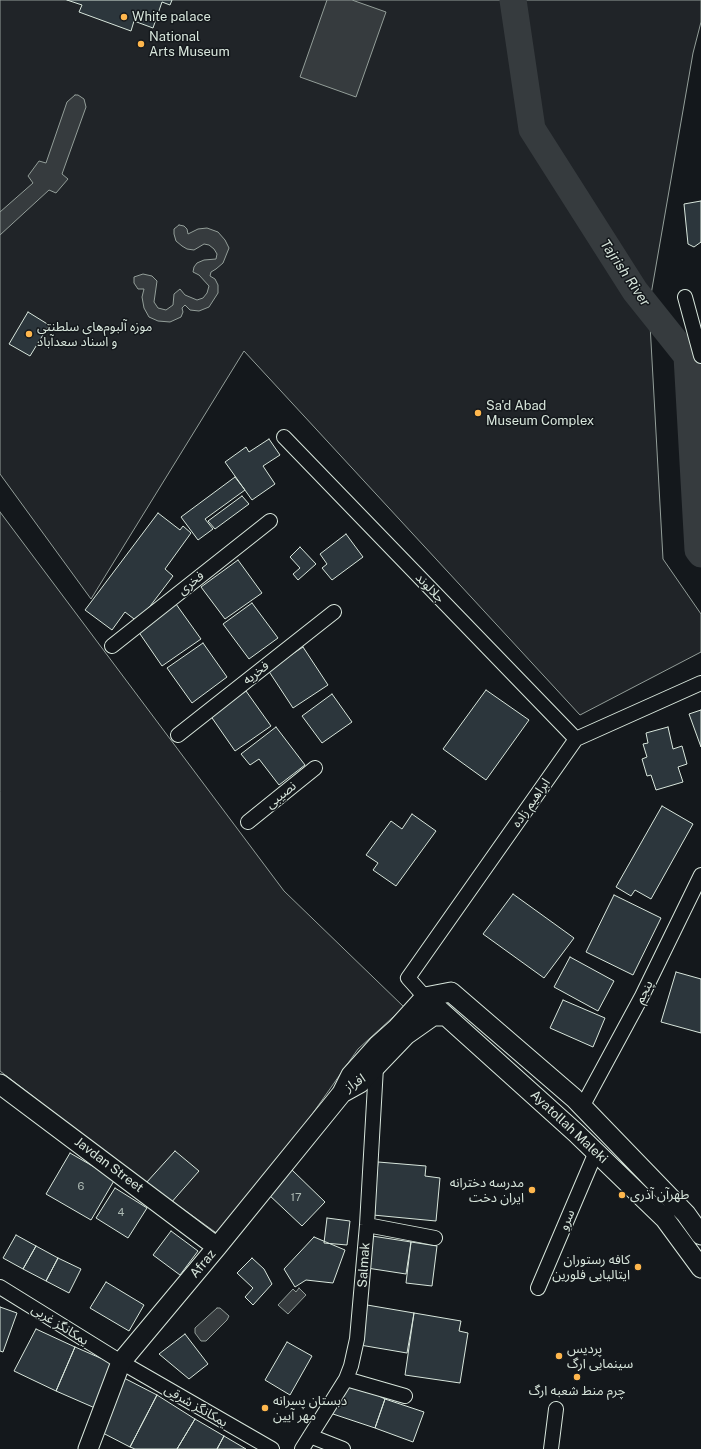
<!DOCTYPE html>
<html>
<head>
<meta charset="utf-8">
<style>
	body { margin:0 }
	canvas { display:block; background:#14181c }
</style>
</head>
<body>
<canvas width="701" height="1449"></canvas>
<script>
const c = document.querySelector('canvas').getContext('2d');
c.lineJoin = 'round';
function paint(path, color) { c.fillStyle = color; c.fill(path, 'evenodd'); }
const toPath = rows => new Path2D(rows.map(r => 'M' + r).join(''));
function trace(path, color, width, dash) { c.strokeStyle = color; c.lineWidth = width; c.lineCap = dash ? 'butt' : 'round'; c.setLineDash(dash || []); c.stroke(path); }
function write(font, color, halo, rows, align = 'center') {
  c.font = font + ' "Public Sans","Noto Sans Arabic",sans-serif'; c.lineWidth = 3; c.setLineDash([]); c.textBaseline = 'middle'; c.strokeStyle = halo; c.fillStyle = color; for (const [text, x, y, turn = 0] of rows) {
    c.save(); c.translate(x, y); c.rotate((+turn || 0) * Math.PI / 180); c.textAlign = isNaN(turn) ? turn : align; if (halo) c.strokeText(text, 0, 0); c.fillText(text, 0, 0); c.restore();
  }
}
const green = toPath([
	[0,0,701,0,701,22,693,53,649,306,663,559,701,614,701,652,580,715,244,351,91,599,0,474,0,0],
	[0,512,284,891,404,1007,358,1049,301,1130,218,1234,134,1174,0,1071,0,512]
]);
paint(green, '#202428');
trace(green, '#939e99', 1);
const water = toPath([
	[327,0,352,0,386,12,356,97,300,77,327,0],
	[75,95,78,95,84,99,86,107,62,174,68,179,56,193,49,190,0,235,0,212,33,183,28,176,39,161,46,163,67,102,75,95],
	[179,225,184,226,187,229,188,234,198,229,207,228,218,232,225,240,229,248,223,263,216,269,211,272,210,276,215,279,218,285,218,293,209,307,199,311,190,310,185,305,182,308,183,312,181,317,170,322,158,321,149,317,144,308,142,297,144,289,138,289,134,283,134,277,143,274,152,276,157,281,154,302,158,308,166,310,173,305,174,294,180,289,185,295,197,300,203,298,207,293,209,286,199,275,193,272,194,267,197,263,204,260,216,259,217,254,214,249,209,245,204,244,194,250,187,249,182,246,176,241,174,234,174,229,179,225],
	[299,1288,306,1295,288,1314,278,1305,293,1289,296,1292,299,1288],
	[217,1308,220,1308,229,1316,227,1320,206,1341,201,1341,195,1333,195,1328,217,1308]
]);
paint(water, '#363b3e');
trace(water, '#939e99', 1);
trace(toPath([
	[513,0,532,129,635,291,687,356,698,550,701,554]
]), '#363b3e', 27);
const building = toPath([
	[67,0,172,0,170,5,162,2,153,28,134,21,131,31,79,12,82,5,67,0],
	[701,201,701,242,694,247,688,244,684,204,701,201],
	[28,312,49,325,30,356,9,344,28,312],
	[269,439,280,455,263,466,275,484,252,500,225,462,246,447,249,452,269,439],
	[235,477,245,490,205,519,213,529,198,540,181,517,235,477],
	[242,496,249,504,215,529,208,521,242,496],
	[158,513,180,530,183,526,191,533,165,569,173,576,138,622,125,612,112,630,85,610,158,513],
	[346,534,363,557,332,580,322,568,327,564,320,554,346,534],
	[300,547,316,564,298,580,293,574,300,568,290,557,300,547],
	[238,560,262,593,225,619,201,587,238,560],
	[252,603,278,638,249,659,223,624,252,603],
	[176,604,201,639,162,666,138,631,176,604],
	[203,643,227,677,192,703,167,668,203,643],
	[303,647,328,685,293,708,268,670,303,647],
	[486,690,529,720,486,780,443,749,486,690],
	[246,691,271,726,235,751,210,715,246,691],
	[332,694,352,722,322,743,302,716,332,694],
	[701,710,701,747,689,714,701,710],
	[276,727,305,765,279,785,259,759,250,765,241,754,276,727],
	[668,727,673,749,682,746,687,764,678,767,683,782,656,790,651,775,647,776,642,759,647,757,643,744,648,743,646,733,668,727],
	[662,806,693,824,651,899,635,890,631,896,616,887,662,806],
	[412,814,436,831,396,886,373,870,378,863,366,855,391,821,402,829,412,814],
	[513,894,574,938,544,978,483,934,513,894],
	[614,895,661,918,633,975,586,952,614,895],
	[570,957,614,981,598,1011,554,987,570,957],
	[676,972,701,979,701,1033,661,1022,676,972],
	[563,1000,605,1018,593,1047,550,1028,563,1000],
	[175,1151,199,1171,170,1204,146,1183,175,1151],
	[70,1153,115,1179,91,1220,46,1194,70,1153],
	[378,1162,426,1166,425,1176,440,1178,436,1221,373,1215,378,1162],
	[291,1169,325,1202,302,1226,268,1194,291,1169],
	[115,1188,147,1208,128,1238,96,1218,115,1188],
	[327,1218,350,1221,347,1245,324,1243,327,1218],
	[171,1231,198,1251,180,1275,153,1255,171,1231],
	[16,1235,36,1246,23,1269,3,1258,16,1235],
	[372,1236,411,1242,406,1274,367,1268,372,1236],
	[314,1237,345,1250,333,1283,306,1280,295,1287,284,1269,314,1237],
	[411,1242,437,1246,432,1286,406,1283,411,1242],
	[36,1246,58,1258,46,1281,23,1269,36,1246],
	[58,1258,81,1269,69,1293,46,1281,58,1258],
	[252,1258,264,1269,272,1284,253,1305,245,1297,253,1288,237,1273,252,1258],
	[106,1282,144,1305,129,1331,90,1308,106,1282],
	[367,1305,414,1313,407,1353,360,1345,367,1305],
	[0,1307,17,1313,3,1352,0,1351,0,1307],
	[414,1313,461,1321,459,1331,468,1333,460,1383,405,1375,414,1313],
	[36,1329,75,1347,56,1391,14,1371,36,1329],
	[185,1334,208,1364,189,1379,159,1354,185,1334],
	[287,1342,312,1356,290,1395,265,1380,287,1342],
	[75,1347,114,1364,95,1408,56,1391,75,1347],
	[124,1378,157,1395,130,1447,99,1431,124,1378],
	[349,1381,385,1399,375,1428,330,1413,349,1381],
	[157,1395,195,1419,177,1449,135,1449,130,1447,157,1395],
	[385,1399,424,1412,413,1442,375,1428,385,1399],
	[195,1419,224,1436,217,1449,177,1449,195,1419],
	[224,1436,246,1449,217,1449,224,1436]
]);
paint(building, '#2c363c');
trace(building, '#d8e6dc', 1);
const street = toPath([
	[685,297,701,356],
	[284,437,576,739],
	[112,646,270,521],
	[178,735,334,612],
	[248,822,315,768],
	[425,997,408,978,576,739,701,683],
	[582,1107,642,996,701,875],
	[367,1225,435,1238],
	[0,1287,121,1362,272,1449],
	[538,1288,596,1152],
	[346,1379,405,1396],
	[310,1436,343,1449],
	[302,1449,346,1379,351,1366,357,1339,367,1225,376,1067],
	[551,1449,556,1409]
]);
const secondary = toPath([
	[425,997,576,1133,665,1219,701,1268],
	[425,997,451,992,574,1098,686,1214,701,1235],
	[425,997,397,1028,378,1045,351,1075,342,1093,360,1083,406,1035,433,1016,446,1016],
	[0,1084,217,1247],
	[88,1449,121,1362,217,1247,342,1093]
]);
trace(street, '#d8e6dc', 16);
trace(secondary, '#d8e6dc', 21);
trace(street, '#14181c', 14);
trace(secondary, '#14181c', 19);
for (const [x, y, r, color] of [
	[124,17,4,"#ffb74d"],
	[141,44,4,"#ffb74d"],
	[29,334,4,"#ffb74d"],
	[478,413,4,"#ffb74d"],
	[532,1190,4,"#ffb74d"],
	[622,1195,4,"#ffb74d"],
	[638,1267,4,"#ffb74d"],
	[559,1356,4,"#ffb74d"],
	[577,1377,4,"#ffb74d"],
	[265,1408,4,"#ffb74d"]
]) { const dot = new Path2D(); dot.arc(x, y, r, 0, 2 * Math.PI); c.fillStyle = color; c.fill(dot); trace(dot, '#14181c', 1.5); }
write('11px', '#adbab4', null, [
	["6",81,1187],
	["17",296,1198],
	["4",121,1213]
]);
write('13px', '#d8e6dc', '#14181c', [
	["White palace",132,17],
	["National",149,37],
	["Arts Museum",149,52],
	["موزه آلبوم‌های سلطنتی",37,327],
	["و اسناد سعدآباد",37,342],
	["Sa'd Abad",486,406],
	["Museum Complex",486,421],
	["مدرسه دخترانه",524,1183,"right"],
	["ایران دخت",524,1198,"right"],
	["طهرآن آذری",630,1195],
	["کافه رستوران",630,1260,"right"],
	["ایتالیایی فلورین",630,1275,"right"],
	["پردیس",567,1349],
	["سینمایی ارگ",567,1364],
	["چرم منط شعبه ارگ",577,1391,"center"],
	["دبستان پسرانه",273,1401],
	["مهر آیین",273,1416]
], 'left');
write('13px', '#d8e6dc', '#14181c', [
	["فخری",191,583,-38],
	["جلالوند",430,588,46],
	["فخریه",256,673,-38],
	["نصیبی",281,795,-39],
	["ابراهیم زاده",531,803,-55],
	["پنجم",644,992,-63],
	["افراز",355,1083,-32],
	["Ayatollah Maleki",569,1127,43],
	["Javdan Street",109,1165,37],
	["سرو",567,1220,-67],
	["Afraz",203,1264,-50],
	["Salmak",364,1265,-86],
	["یمکانگز غربی",60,1325,32],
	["یمکانگز شرقی",196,1406,30]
]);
write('italic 14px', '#d8e6dc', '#14181c', [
	["Tajrish River",625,273,56]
]);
</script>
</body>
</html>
